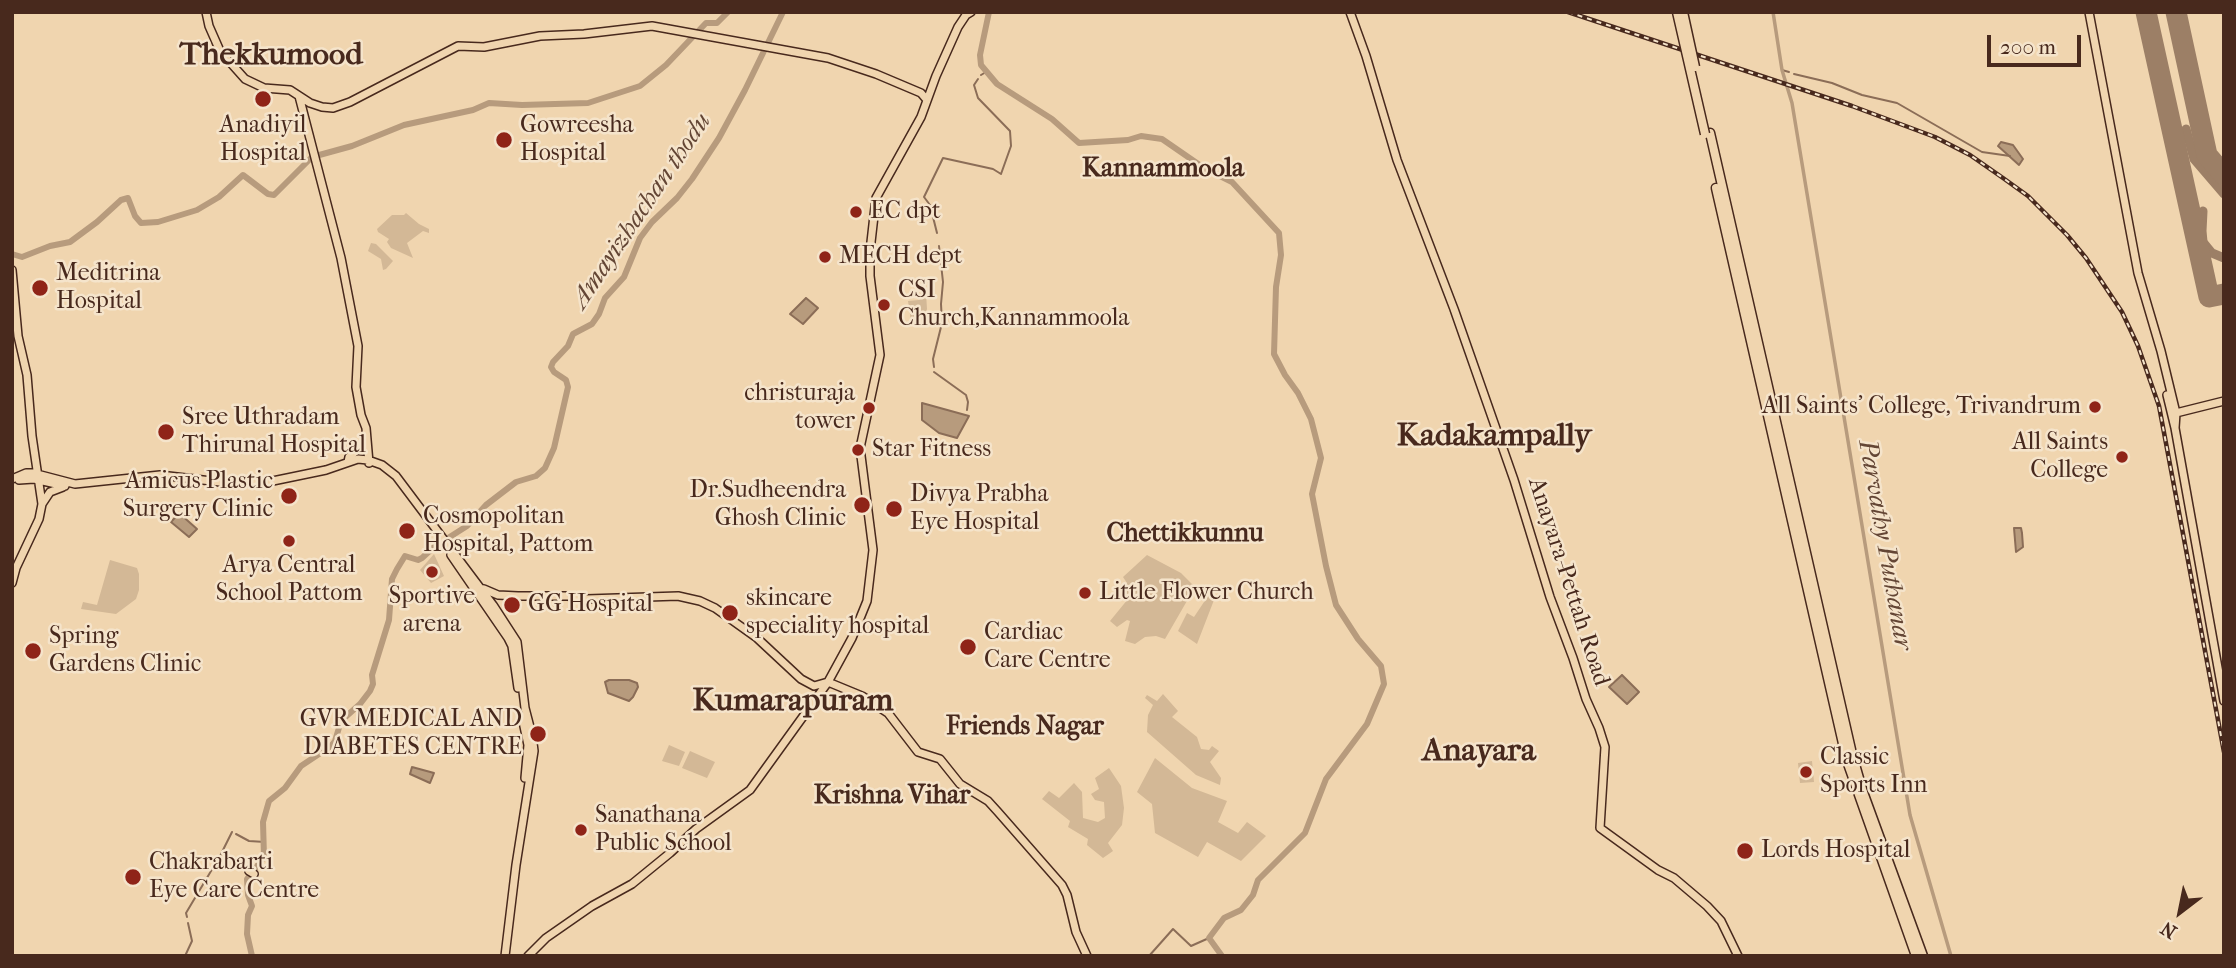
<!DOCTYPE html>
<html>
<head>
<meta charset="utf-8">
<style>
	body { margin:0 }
	#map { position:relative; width:2236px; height:968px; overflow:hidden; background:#f0d5af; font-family:"IM FELL French Canon",serif }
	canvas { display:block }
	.frame { position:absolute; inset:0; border:14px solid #48291d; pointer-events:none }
	.north { position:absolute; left:2145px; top:877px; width:70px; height:70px; -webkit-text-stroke:5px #f5e4cb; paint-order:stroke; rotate:212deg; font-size:19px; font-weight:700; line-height:28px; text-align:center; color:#48291d }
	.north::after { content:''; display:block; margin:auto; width:24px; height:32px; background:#48291d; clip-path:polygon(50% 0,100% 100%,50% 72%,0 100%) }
	.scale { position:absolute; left:1987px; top:35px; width:94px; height:32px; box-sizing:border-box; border:4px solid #48291d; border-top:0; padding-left:9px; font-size:21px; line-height:24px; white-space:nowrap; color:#48291d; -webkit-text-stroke:5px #f5e4cb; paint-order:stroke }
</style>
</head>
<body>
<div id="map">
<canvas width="2236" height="968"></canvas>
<div class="frame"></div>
<div class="north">N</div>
<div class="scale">200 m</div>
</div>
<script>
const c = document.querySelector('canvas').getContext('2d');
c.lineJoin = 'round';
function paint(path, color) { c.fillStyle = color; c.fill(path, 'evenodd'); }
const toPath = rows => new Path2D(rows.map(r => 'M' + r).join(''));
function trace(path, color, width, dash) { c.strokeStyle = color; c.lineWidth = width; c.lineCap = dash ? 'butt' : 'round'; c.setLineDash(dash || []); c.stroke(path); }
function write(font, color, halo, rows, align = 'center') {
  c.font = font + ' "IM FELL French Canon",serif'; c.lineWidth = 5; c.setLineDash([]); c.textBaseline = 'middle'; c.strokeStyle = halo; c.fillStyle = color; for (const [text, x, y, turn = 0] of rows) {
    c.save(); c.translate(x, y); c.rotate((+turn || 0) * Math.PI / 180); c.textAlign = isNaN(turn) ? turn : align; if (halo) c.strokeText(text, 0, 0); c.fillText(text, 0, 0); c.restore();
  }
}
paint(toPath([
	[406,213,419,224,429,229,429,233,423,231,407,243,413,258,391,248,387,242,389,239,378,232,377,229,392,215,404,215],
	[371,243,376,244,393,261,386,269,383,270,381,259,368,251],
	[926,293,927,309,924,320,911,321,908,301,919,300],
	[434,554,444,576,431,583,420,570],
	[1147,555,1181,573,1195,587,1165,639,1156,636,1145,637,1135,644,1125,641,1130,621,1127,620,1117,627,1110,621,1128,599,1123,589,1127,583,1123,577],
	[110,560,137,568,139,574,139,590,136,599,116,614,81,609,83,602,97,605],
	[1208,596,1214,600,1197,644,1178,631,1187,613,1194,617],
	[1163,694,1178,711,1172,717,1197,737,1201,749,1209,750,1212,746,1219,751,1210,762,1221,778,1220,785,1196,775,1147,732,1148,715,1153,705,1145,698,1147,695,1157,701],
	[669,745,685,752,679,766,662,761],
	[690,751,715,762,707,778,682,768],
	[1155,758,1192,788,1227,801,1218,822,1238,833,1247,822,1266,836,1241,861,1207,842,1198,857,1155,833,1152,804,1137,792],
	[1812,761,1814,782,1800,783,1798,763],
	[1109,768,1121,786,1124,808,1122,825,1108,843,1113,851,1103,858,1087,845,1088,839,1068,827,1070,821,1042,799,1049,791,1059,798,1074,783,1082,792,1083,818,1098,822,1105,818,1104,802,1095,800,1091,794,1099,789,1095,778]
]), '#d3b896');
const water = toPath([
	[2001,142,2013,145,2023,159,2019,165,1998,146,2001,142],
	[806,298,818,308,803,324,790,314,806,298],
	[922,403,969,416,957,438,939,433,922,420,922,403],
	[179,513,197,529,189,537,171,522,179,513],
	[2014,528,2021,528,2022,533,2023,547,2016,552,2014,528],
	[1622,675,1639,692,1627,704,1609,687,1622,675],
	[609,680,629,680,637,683,638,687,633,697,629,701,608,693,605,682,609,680],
	[412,767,434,773,430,783,410,774,412,767]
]);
paint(water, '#b79b7d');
trace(water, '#8b6d57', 2);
trace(toPath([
	[1782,70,1789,72],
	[1794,74,1832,83,1862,95,1897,103,1982,152,2010,156],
	[981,75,986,72],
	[937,233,930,205,924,197,943,158,993,169,1001,174,1011,146,1010,131,978,98,974,85,978,79],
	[934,367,933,359,942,323,941,304,943,282,939,246],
	[934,372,966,395,968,402,967,410],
	[236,834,249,841,265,842],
	[220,856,232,832],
	[187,917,186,913,217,861],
	[185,956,192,941,188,923],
	[1149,956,1173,929,1191,946,1209,938]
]), '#8b6d57', 2);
trace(toPath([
	[1773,12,1782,70,1792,103,1910,815,1951,956]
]), '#b79b7d', 3.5);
trace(toPath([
	[989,12,980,55,981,65,997,84,1052,119,1079,143,1128,140,1141,136,1162,139,1204,168,1232,182,1279,233,1281,255,1276,287,1274,354,1285,375,1298,393,1311,419,1321,458,1312,494,1326,566,1336,605,1358,639,1381,666,1384,684,1367,724,1326,779,1305,833,1258,880,1253,895,1241,910,1224,918,1209,938,1222,956],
	[12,254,22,257,50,246,70,242,97,222,121,200,128,198,135,216,141,223,158,222,197,210,219,197,243,175,268,194,274,195,312,157,352,146,404,125,473,110,489,103,522,105,588,103,640,86,666,65,706,23,717,23,728,12],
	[252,956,247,934,248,915,252,906,248,895,247,879,264,857,263,822,269,801,285,788,301,766,331,746,335,741,341,721,360,704,370,691,373,684,372,675,389,620,392,579,397,569,405,556,418,560,422,558,434,547,467,526,486,505,516,482,536,476,545,468,554,448,568,387,566,380,554,372,551,367,553,362,568,346,573,334,592,324,599,314,605,298,624,277,640,238,652,222,677,198,692,179,719,138,745,90,783,12]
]), '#b79b7d', 6);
trace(toPath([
	[2186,129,2194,159,2224,194],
	[2203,211,2202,231,2203,242,2212,253,2224,258]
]), '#9c7f66', 9);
trace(toPath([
	[2146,12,2209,297,2224,294],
	[2176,12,2207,155,2224,175]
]), '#9c7f66', 21);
const major = toPath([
	[206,12,209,26,220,51,245,79,264,88,290,90,310,103,322,107,333,108,350,102,458,46,484,47,540,36,584,34,652,26,828,58,876,74,921,93,927,100],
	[1350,12,1366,56,1397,160,1454,309,1514,480,1550,597,1573,658,1586,699,1599,728,1605,747,1600,828,1658,870,1674,878,1707,906,1721,921,1738,956],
	[2089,12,2138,273,2161,351,2176,413,2224,401],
	[299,96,341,258,358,346,356,387,361,415,366,428,369,463],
	[12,270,18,336,27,375,32,436,42,504,39,519,16,568,12,583],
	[2167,395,2175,428],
	[2172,414,2176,413,2175,428,2224,701],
	[348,462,349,457,367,442],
	[12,479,26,473,33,473,75,484,160,475,220,482,263,483,326,470,358,459,368,460,382,465,396,476,493,605,517,642,525,708,532,735,534,751,516,865,505,956],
	[19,480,34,479,65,486],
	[42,504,50,492,63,487],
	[451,555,508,638,512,646,518,688],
	[484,589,498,595,518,596,568,596,587,599,678,596,700,601,715,608,757,638,801,679,814,686,828,682],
	[828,682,862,696,888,713,918,752,940,759,960,784,988,801,998,812,1062,885,1067,895,1076,932,1087,956],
	[522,717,528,745,525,778],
	[249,871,254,874],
	[528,956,546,938,592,906,632,884,670,853,696,829,750,790,828,682,852,638,867,601,873,550,860,448,880,355,870,276,870,251,876,198,921,117,936,76,958,27,966,15,971,12]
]);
const highway = toPath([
	[1710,133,1852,754,1863,792,1923,956],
	[1716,188,1847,761,1916,956]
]);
trace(major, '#48291d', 10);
trace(highway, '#48291d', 11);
trace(major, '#f0d5af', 7);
trace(highway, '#f0d5af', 8);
const rail = toPath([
	[1568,12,1852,106,1935,137,1970,155,2003,178,2028,196,2067,235,2086,258,2122,312,2138,346,2159,406,2224,752]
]);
trace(rail, '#48291d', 4.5);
trace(rail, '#f5e4cb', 2, [5]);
const highwayBridge = toPath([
	[1677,12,1705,134],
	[1683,12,1695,67]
]);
trace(highwayBridge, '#48291d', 11, []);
trace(highwayBridge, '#f0d5af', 8);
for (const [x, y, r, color] of [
	[263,99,9,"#8f2418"],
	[504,140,9,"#8f2418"],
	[856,212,7,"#8f2418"],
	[825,257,7,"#8f2418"],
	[40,288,9,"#8f2418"],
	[884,305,7,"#8f2418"],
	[2095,407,7,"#8f2418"],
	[869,408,7,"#8f2418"],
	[166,432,9,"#8f2418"],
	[858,450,7,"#8f2418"],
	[2122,457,7,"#8f2418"],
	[289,496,9,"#8f2418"],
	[862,505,9,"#8f2418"],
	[894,509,9,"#8f2418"],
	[407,531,9,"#8f2418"],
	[289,541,7,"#8f2418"],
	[432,572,7,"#8f2418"],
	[1085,593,7,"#8f2418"],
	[512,605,9,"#8f2418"],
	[730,613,9,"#8f2418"],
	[968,647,9,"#8f2418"],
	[33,651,9,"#8f2418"],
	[538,734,9,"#8f2418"],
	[1806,772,7,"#8f2418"],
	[581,830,7,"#8f2418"],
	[1745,851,9,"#8f2418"],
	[133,877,9,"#8f2418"]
]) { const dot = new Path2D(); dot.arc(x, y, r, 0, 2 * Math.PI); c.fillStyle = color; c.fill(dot); trace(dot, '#f5e4cb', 2.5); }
write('24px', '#48291d', '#f5e4cb', [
	["Anadiyil",263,126,"center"],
	["Hospital",263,154,"center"],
	["Gowreesha",520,126],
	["Hospital",520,154],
	["EC dpt",870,212],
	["MECH dept",839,257],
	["Meditrina",56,274],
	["Hospital",56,302],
	["CSI",898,291],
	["Church,Kannammoola",898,319],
	["christuraja",855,394,"right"],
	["tower",855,422,"right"],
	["All Saints' College, Trivandrum",2081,407,"right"],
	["Sree Uthradam",182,418],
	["Thirunal Hospital",182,446],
	["All Saints",2108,443,"right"],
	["College",2108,471,"right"],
	["Star Fitness",872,450],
	["Amicus Plastic",273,482,"right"],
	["Surgery Clinic",273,510,"right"],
	["Dr.Sudheendra",846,491,"right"],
	["Ghosh Clinic",846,519,"right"],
	["Divya Prabha",910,495],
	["Eye Hospital",910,523],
	["Cosmopolitan",423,517],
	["Hospital, Pattom",423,545],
	["Arya Central",289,566,"center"],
	["School Pattom",289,594,"center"],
	["Little Flower Church",1099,593],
	["Sportive",432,597,"center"],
	["arena",432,625,"center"],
	["skincare",746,599],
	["speciality hospital",746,627],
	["GG Hospital",528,605],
	["Cardiac",984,633],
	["Care Centre",984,661],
	["Spring",49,637],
	["Gardens Clinic",49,665],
	["GVR MEDICAL AND",522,720,"right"],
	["DIABETES CENTRE",522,748,"right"],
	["Classic",1820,758],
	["Sports Inn",1820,786],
	["Sanathana",595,816],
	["Public School",595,844],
	["Lords Hospital",1761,851],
	["Chakrabarti",149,863],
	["Eye Care Centre",149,891]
], 'left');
write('24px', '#48291d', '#f5e4cb', [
	["Anayara-Pettah Road",1568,582,72]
]);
write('bold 26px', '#48291d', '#f5e4cb', [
	["Kannammoola",1163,170],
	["Chettikkunnu",1185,535],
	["Friends Nagar",1025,728],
	["Krishna Vihar",892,797]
]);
write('italic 26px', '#644635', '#f5e4cb', [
	["Amayizhachan thodu",642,211,-56],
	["Parvathy Puthanar",1884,545,80]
]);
write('bold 32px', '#48291d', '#f5e4cb', [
	["Thekkumood",271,56],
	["Kadakampally",1494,437],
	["Kumarapuram",793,702],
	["Anayara",1479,752]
]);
</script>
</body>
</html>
